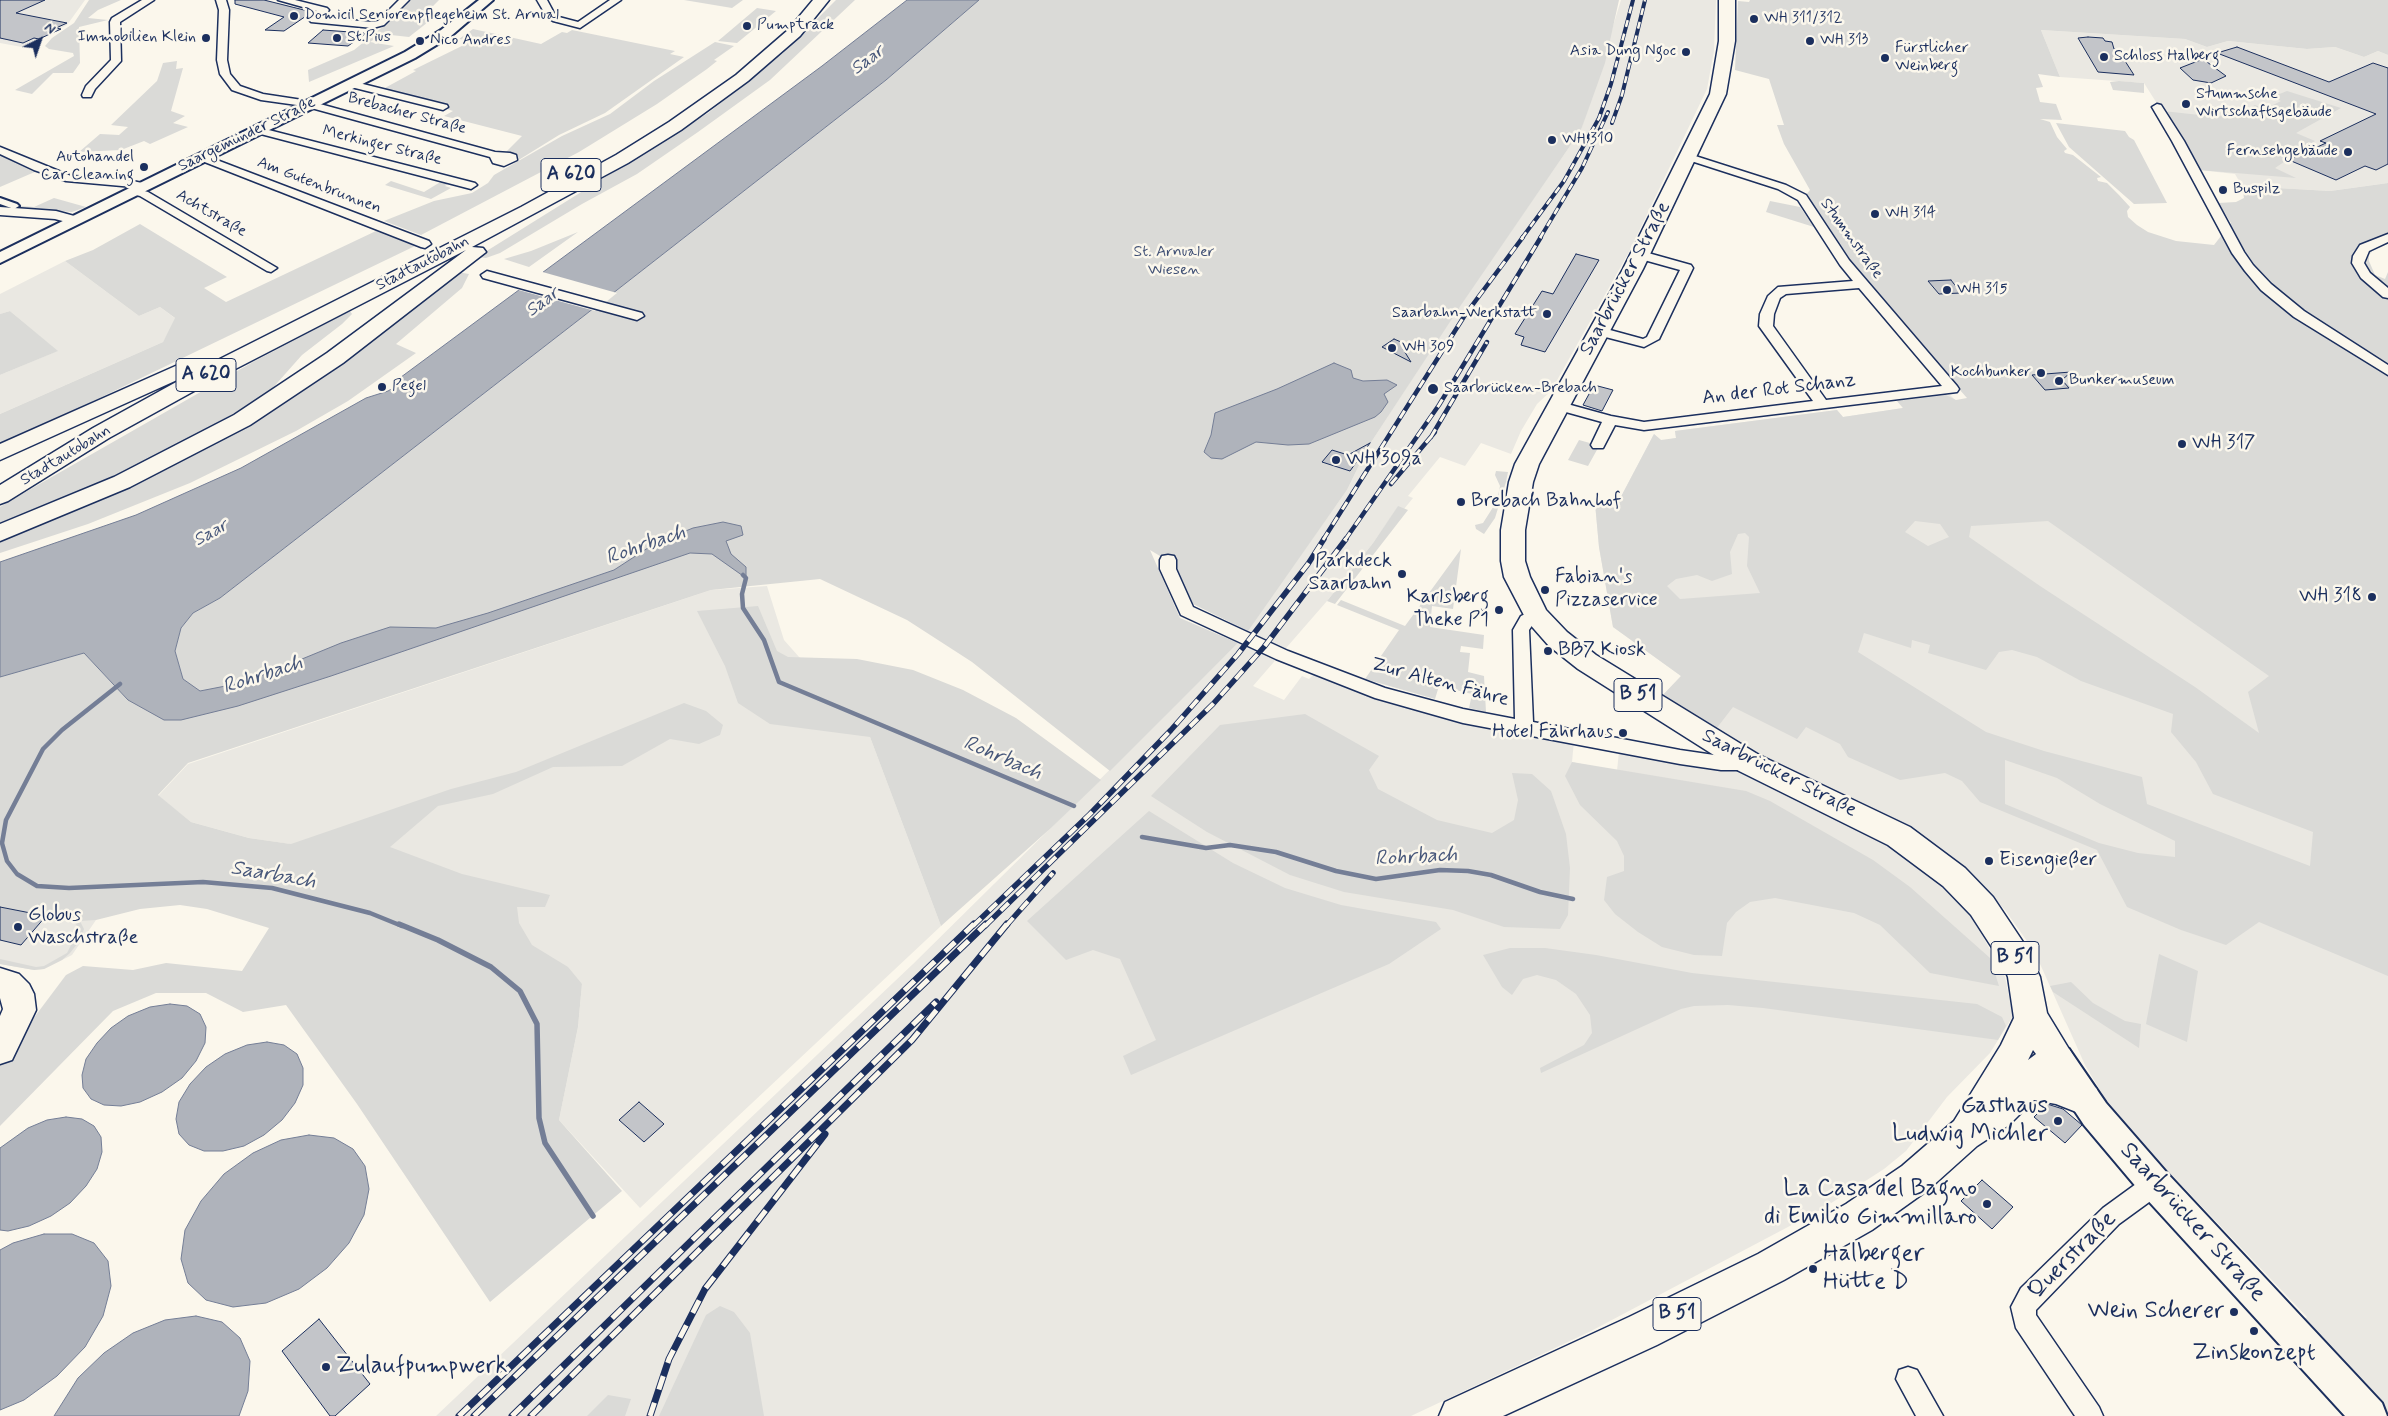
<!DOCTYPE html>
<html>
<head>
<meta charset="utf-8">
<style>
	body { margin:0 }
	#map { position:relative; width:2388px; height:1416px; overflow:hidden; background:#fbf7ec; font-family:Mynerve,sans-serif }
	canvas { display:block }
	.north { position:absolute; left:15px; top:15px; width:50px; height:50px; -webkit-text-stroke:4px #fbf7ec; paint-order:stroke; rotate:41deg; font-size:14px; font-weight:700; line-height:20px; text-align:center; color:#1b2f5e }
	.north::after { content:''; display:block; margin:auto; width:18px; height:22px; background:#1b2f5e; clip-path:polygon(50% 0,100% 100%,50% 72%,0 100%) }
</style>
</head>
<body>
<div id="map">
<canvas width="2388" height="1416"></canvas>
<div class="north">N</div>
</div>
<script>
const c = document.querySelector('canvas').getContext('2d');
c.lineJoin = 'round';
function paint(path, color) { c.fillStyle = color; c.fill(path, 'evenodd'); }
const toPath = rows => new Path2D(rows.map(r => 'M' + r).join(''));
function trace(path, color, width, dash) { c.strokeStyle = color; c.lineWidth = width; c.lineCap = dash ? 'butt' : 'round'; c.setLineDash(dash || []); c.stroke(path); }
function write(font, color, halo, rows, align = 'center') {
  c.font = font + ' Mynerve,sans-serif'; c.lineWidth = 5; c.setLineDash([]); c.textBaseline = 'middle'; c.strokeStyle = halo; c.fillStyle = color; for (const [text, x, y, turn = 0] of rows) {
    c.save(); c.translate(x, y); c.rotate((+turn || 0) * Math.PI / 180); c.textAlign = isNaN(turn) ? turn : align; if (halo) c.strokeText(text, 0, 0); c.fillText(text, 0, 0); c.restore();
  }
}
paint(toPath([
	[0,0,85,0,67,25,22,47,0,43],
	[1621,0,1716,0,1714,51,1707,89,1629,252,1551,391,1537,404,1521,431,1511,454,1481,443,1465,466,1440,457,1408,496,1413,498,1404,509,1398,507,1373,543,1327,601,1253,686,1284,700,1302,676,1309,679,1313,675,1378,700,1461,722,1574,741,1572,762,1617,771,1619,751,1739,772,1881,841,1921,868,1970,913,2005,977,2013,1016,1990,1053,1947,1097,1906,1151,1884,1169,1822,1209,1591,1331,1411,1416,436,1416,913,964,1238,643,1347,490,1368,447,1460,305,1581,130],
	[2041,30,2185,39,2207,47,2228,41,2307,49,2335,47,2364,57,2378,51,2388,55,2388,183,2330,191,2242,186,2235,174,2199,170,2144,83,2060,77],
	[65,261,139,316,160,307,176,319,163,342,0,414,0,375,57,351,10,311,0,314,0,294],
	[1950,395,2012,454,2388,704,2388,1416,2299,1323,2307,1317,2148,1150,2106,1100,2085,1065,2041,966,2029,944,2005,910,1962,864,1905,827,1789,769,1661,697,1681,676,1613,627,1599,547,1595,503,1615,508,1654,434,1661,440,1665,440,1676,438,1675,431,1837,410,1843,417,1903,408,1897,401],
	[767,586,784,640,870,737,941,926,640,1208,559,1120,578,1027,582,984,290,844,249,838,191,822,158,796,188,764,711,590],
	[0,907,73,920,96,920,72,955,44,969,34,970,0,964]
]), '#eae8e2');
paint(toPath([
	[89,0,121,0,98,10,88,18,108,20,79,27,80,63,73,73,53,73,32,94,15,90,74,56,73,53,49,49,45,46,52,38,74,23],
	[410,0,439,0,427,12,437,15,409,37,382,34,370,42,394,46,309,82,308,70,354,50,385,25],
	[684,0,743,0,732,8],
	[836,0,855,0,770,80,698,132,637,174,582,204,500,253,486,258,477,257,708,113,782,54],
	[979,0,1619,0,1605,63,1581,130,1461,305,1368,447,1347,490,1248,631,1193,604,1175,565,1150,550,1180,618,1238,643,1110,771,972,662,907,620,820,579,711,590,188,763,158,795,191,822,249,838,291,844,451,789,516,772,684,703,706,711,723,725,720,735,699,744,670,739,622,766,553,767,493,794,438,806,390,847,462,874,550,895,545,907,517,907,519,923,532,945,568,967,582,984,578,1027,559,1120,622,1191,490,1302,357,1104,286,1005,243,1012,206,993,156,993,113,1011,0,1126,0,1063,66,975,83,966,133,970,166,963,242,971,269,928,207,909,180,905,140,909,96,920,80,921,84,929,81,939,70,953,62,960,44,969,34,970,0,964,0,959,36,967,44,966,67,953,79,929,73,920,0,907,0,677,84,653,128,700,183,679,175,651,181,628,193,613,220,598,585,315,886,80],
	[1750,0,2388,0,2388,55,2378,51,2364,57,2335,47,2307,49,2228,41,2207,47,2185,39,2041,30,2060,77,2038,74,2043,87,2036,88,2040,102,2056,104,2062,120,2040,119,2050,122,2057,137,2067,149,2064,151,2065,153,2073,155,2101,177,2097,178,2098,181,2107,183,2119,195,2130,207,2127,211,2128,217,2137,225,2148,232,2176,241,2214,245,2231,223,2218,203,2236,202,2244,198,2242,186,2330,191,2388,183,2388,243,2375,248,2369,255,2369,261,2375,275,2385,279,2388,272,2388,976,2259,922,2226,945,2181,930,2127,907,2097,850,1980,802,1962,781,1945,773,1900,780,1848,757,1840,744,1806,727,1797,739,1733,707,1716,729,1777,762,1771,763,1661,697,1681,676,1613,627,1599,547,1595,503,1615,508,1654,434,1661,440,1676,438,1675,431,1837,410,1843,417,1903,408,1897,401,1946,395,1956,400,1967,398,1866,284,1805,196,1810,190,1784,144,1777,125,1784,125,1769,79,1735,70,1738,1,1749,2],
	[1915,521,1940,524,1949,537,1928,546,1905,532],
	[2048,521,2269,676,2248,692,2259,733,2195,687,2040,586,1969,537,1971,526],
	[1745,533,1749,537,1747,566,1760,593,1680,599,1667,586,1676,579,1697,575,1712,581,1732,574,1730,552,1738,534],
	[1864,633,1911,648,1912,640,1930,645,1928,653,1986,670,1999,652,2012,650,2037,657,2081,681,2173,714,2171,732,2196,762,2213,794,2313,832,2310,866,2147,804,2142,777,2044,751,1986,732,1858,652],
	[2005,760,2057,778,2100,804,2175,841,2175,857,2138,853,2099,843,2005,804],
	[757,8,776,11,737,43,718,41],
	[473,29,541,44,562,32,567,33,572,30,675,51,670,54,684,57,605,113,559,135,517,161,515,160,516,156,506,152,522,136,444,116,453,111,444,108,448,105,383,89,416,71,413,70,472,41,459,39],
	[715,42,734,46,714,60,717,61,707,69,657,104,579,152,421,235,384,221,434,201,472,193,488,183,494,175,562,136,610,114,654,81],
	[177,61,176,69,183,68,171,111,185,116,173,123,188,127,150,144,144,141,121,150,79,152,100,134,119,135,128,127,111,125,157,81,163,63],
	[2119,81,2144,83,2144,93,2113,90,2110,82],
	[2287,91,2341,108,2296,133,2315,141,2275,168,2296,178,2199,170,2163,111,2218,117,2234,109,2242,112,2255,105,2265,109,2281,101,2272,97],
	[2056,123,2125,131,2129,137,2134,140,2167,203,2134,204,2069,147],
	[0,153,37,171,0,187],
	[391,181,424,192,442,181,449,183,445,186,451,188,431,199,385,185],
	[54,198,86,207,72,212,18,208,22,206,34,207],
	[1770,201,1800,207,1814,227,1766,212],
	[140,224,227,277,204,288,226,302,376,231,415,246,0,446,0,414,163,342,175,318,160,307,139,316,65,261,93,250],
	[578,232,529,267,504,259,531,251],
	[457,272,469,274,462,288,396,344,416,353,348,401,296,431,190,483,88,524,0,553,0,536,128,484],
	[10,311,58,351,0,375,0,314],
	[350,311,352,314,342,324,302,355,270,391,226,418,139,466,0,526,0,507,8,502,253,362],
	[1579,440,1597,445,1598,448,1588,466,1568,460],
	[1496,471,1508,472,1506,482,1495,518,1484,534,1476,529,1475,525,1483,523,1497,501,1500,486,1495,475],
	[1398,506,1408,510,1335,604,1327,601,1373,543],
	[1461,549,1453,609,1432,606,1430,627,1484,635,1483,649,1461,646,1460,652,1470,653,1468,672,1484,676,1486,712,1469,708,1472,694,1439,686,1435,699,1365,679,1399,630,1337,605,1341,600,1405,626],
	[758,606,777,651,788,657,857,659,913,670,963,690,1016,718,1101,780,1051,828,941,926,870,737,770,724,738,703,725,666,697,611],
	[1305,714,1379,756,1369,770,1378,789,1437,820,1492,833,1514,820,1518,800,1512,773,1532,774,1551,791,1566,834,1570,868,1568,915,1560,929,1504,927,1453,910,1344,892,1290,875,1207,832,1151,796,1220,725],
	[1572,762,1746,791,1770,801,1873,860,1910,887,1990,958,1999,986,1930,973,1880,925,1854,913,1775,898,1750,902,1736,912,1727,923,1722,956,1694,955,1662,947,1638,932,1615,914,1604,900,1607,877,1624,871,1624,856,1617,841,1580,805,1565,776],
	[1149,811,1233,863,1285,888,1341,905,1436,922,1441,929,1389,964,1131,1075,1123,1056,1156,1040,1120,959,1093,950,1066,960,1027,921],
	[1510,948,1545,948,1596,955,1692,973,1977,1004,2002,1017,2006,1026,1998,1040,1763,1008,1728,1005,1694,1006,1681,1009,1541,1073,1540,1068,1584,1045,1592,1033,1590,1015,1576,994,1556,980,1537,975,1523,979,1512,995,1502,987,1483,955],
	[2159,954,2198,971,2187,1042,2146,1024],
	[2071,982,2093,1003,2125,1021,2141,1024,2139,1048,2053,992,2050,986],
	[720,1306,734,1312,750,1333,764,1416,659,1416,706,1315],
	[608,1395,631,1399,625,1416,587,1416]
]), '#dadad7');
const water = toPath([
	[907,0,979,0,886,80,585,315,220,598,193,613,181,628,175,651,183,679,200,691,246,682,341,643,390,627,436,628,488,613,614,570,654,544,693,528,723,522,741,526,743,535,726,541,731,554,746,567,746,578,712,554,690,553,331,676,238,706,181,720,164,720,128,700,84,653,0,677,0,562,136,515,241,468,366,398,388,391,393,388,393,383,822,66,907,0],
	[1334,363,1351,370,1353,378,1363,381,1387,380,1397,385,1384,394,1388,402,1381,412,1375,417,1309,444,1288,445,1256,442,1222,459,1211,458,1204,452,1211,435,1215,413,1277,389,1334,363],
	[170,1004,187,1006,200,1014,206,1027,205,1043,196,1061,182,1078,162,1092,140,1102,121,1106,104,1105,91,1099,83,1088,82,1075,86,1059,97,1043,111,1028,128,1016,150,1007,170,1004],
	[267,1042,284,1045,297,1054,303,1068,303,1085,295,1103,282,1120,264,1135,244,1146,223,1151,204,1151,189,1145,179,1134,176,1119,179,1102,190,1084,206,1067,225,1054,247,1045,267,1042],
	[66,1117,82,1119,94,1126,101,1137,102,1152,97,1169,86,1186,70,1203,51,1216,29,1226,8,1231,0,1230,0,1148,28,1128,47,1120,66,1117],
	[309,1135,334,1138,353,1149,365,1166,369,1189,364,1215,349,1243,327,1268,299,1289,266,1303,233,1307,206,1300,188,1283,181,1259,185,1230,201,1201,224,1174,253,1153,281,1140,309,1135],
	[44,1234,72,1234,94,1243,108,1261,111,1286,103,1316,85,1347,57,1376,24,1400,0,1410,0,1250,13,1243,44,1234],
	[196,1316,222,1322,240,1338,250,1361,248,1391,239,1416,54,1416,78,1378,104,1353,133,1333,165,1320,196,1316]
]);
paint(water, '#afb3bb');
trace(water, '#747e96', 1);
paint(toPath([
	[539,271,617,293,595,311,515,289]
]), '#fbf7ec');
trace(toPath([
	[743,575,746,578,742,594,743,608,764,640,779,682,1074,806],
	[120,684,62,730,43,749,6,820,2,843,7,861,17,874,37,886,69,888,203,882,272,888,370,913,402,926],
	[1142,837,1206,848,1230,845,1276,852,1336,871,1376,879,1440,870,1468,871,1491,875,1540,892,1573,899]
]), '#747e96', 4.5);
trace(toPath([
	[399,924,438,940,491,967,520,991,537,1024,539,1118,545,1143,593,1216]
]), '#747e96', 5.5);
const building = toPath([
	[0,0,45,0,16,13,67,23,56,28,61,29,39,39,34,38,23,43,0,38,0,0],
	[235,0,264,0,312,12,284,31,265,30,284,17,235,4,235,0],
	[323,30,364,33,365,34,348,46,308,43,323,30],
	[2088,37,2103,38,2105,41,2112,42,2114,49,2118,50,2134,75,2098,72,2078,38,2088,37],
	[2237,47,2329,82,2373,63,2388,68,2388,164,2376,170,2365,166,2336,180,2289,160,2326,143,2320,141,2376,114,2217,53,2237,47],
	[2203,59,2226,76,2211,83,2193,80,2180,68,2203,59],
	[1576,254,1599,260,1545,352,1521,345,1524,337,1515,334,1542,291,1553,294,1576,254],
	[1951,280,1961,293,1939,294,1928,281,1951,280],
	[1394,339,1408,345,1403,349,1411,362,1382,347,1394,339],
	[2071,372,2062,380,2069,388,2045,390,2032,375,2071,372],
	[1594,385,1613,390,1602,411,1583,405,1594,385],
	[1370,443,1350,471,1322,462,1332,450,1348,455,1370,443],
	[0,907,46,916,21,945,0,940,0,907],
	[639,1102,664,1124,644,1142,619,1120,639,1102],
	[2047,1104,2063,1109,2082,1125,2065,1143,2034,1117,2047,1104],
	[1982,1180,2013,1207,1992,1229,1961,1201,1982,1180],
	[319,1319,370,1384,335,1416,330,1416,282,1351,319,1319]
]);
paint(building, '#c3c5c9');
trace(building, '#1b2f5e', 1);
const pedestrian = toPath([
	[0,198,17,204,19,206,14,209,0,204,0,198]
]);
const minor = toPath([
	[142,0,154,0,120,22,121,61,95,89,91,97,83,97,82,95,86,86,111,60,110,22,112,18,142,0],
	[216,0,226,0,229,10,227,60,230,74,240,86,263,94,309,101,495,152,510,153,516,155,517,160,504,166,493,163,490,157,304,106,261,100,232,90,220,74,217,60,219,10,216,0],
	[278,0,295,0,327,8,329,10,322,18,373,22,378,21,399,0,409,0,384,25,373,28,311,22,309,20,317,11,278,0],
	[537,0,547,0,554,13,559,17,578,22,610,0,621,0,580,28,553,21,547,17,537,0],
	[351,81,447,105,448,107,443,110,347,86,347,82,351,81],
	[2157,104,2161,105,2184,141,2244,252,2253,265,2271,284,2304,311,2388,365,2388,375,2294,317,2261,290,2245,271,2232,253,2172,141,2152,107,2157,104],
	[257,127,475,183,477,185,471,189,253,132,253,128,257,127],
	[0,147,71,176,123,179,147,184,147,188,134,188,148,192,277,268,271,272,267,271,140,196,129,193,127,191,133,187,66,181,34,170,0,154,0,147],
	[201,154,429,241,431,244,425,248,421,247,197,159,195,157,201,154],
	[1689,154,1786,185,1806,195,1849,260,1957,386,1959,389,1957,392,1644,430,1615,425,1603,448,1593,448,1591,445,1602,422,1555,409,1553,406,1555,403,1560,402,1611,416,1644,422,1813,401,1759,326,1760,314,1768,296,1778,287,1853,281,1840,265,1798,200,1778,189,1685,159,1683,157,1689,154],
	[1859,288,1942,386,1826,400,1773,326,1774,314,1780,298,1786,294,1859,288],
	[0,207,56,211,78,217,80,220,74,224,55,219,0,215,0,207],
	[2388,234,2388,242,2369,251,2364,263,2370,273,2388,288,2388,298,2383,297,2361,278,2352,263,2353,256,2360,245,2388,234],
	[1641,251,1691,265,1693,268,1659,339,1644,347,1594,334,1592,331,1599,327,1643,339,1647,337,1680,270,1637,258,1635,255,1637,252,1641,251],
	[487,271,642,313,644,316,637,320,483,278,481,275,487,271],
	[1168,555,1174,556,1176,560,1176,569,1193,607,1288,651,1385,688,1463,709,1515,719,1513,630,1521,616,1536,609,1542,611,1544,615,1542,619,1533,624,1529,630,1533,722,1680,750,1721,756,1749,756,1755,758,1758,763,1755,768,1749,770,1721,770,1680,764,1463,723,1375,698,1276,659,1181,615,1160,569,1160,560,1162,556,1168,555],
	[2155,1173,2163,1176,2166,1184,2163,1192,2119,1224,2036,1310,2036,1315,2099,1407,2103,1416,2075,1416,2016,1328,2011,1307,2021,1288,2103,1208,2147,1176,2155,1173],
	[1908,1367,1917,1370,1943,1416,1916,1416,1896,1379,1899,1370,1908,1367]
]);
const tertiary = toPath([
	[479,0,493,0,451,36,415,58,0,263,0,252,405,52,441,30,479,0]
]);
const secondary = toPath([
	[2058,1045,2069,1049,2106,1103,2167,1173,2382,1403,2387,1416,2345,1416,2143,1195,2084,1125,2047,1069,2043,1059,2047,1049,2058,1045]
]);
const primary = toPath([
	[1719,0,1735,0,1735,41,1726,94,1643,269,1539,464,1533,482,1525,530,1525,561,1530,577,1546,610,1567,632,1596,655,1759,755,1910,827,1965,868,1993,897,2025,945,2040,977,2047,1013,2075,1059,2070,1070,2063,1074,2096,1088,2101,1099,2096,1110,2084,1115,2056,1104,2034,1100,2009,1125,1977,1146,1928,1190,1872,1230,1784,1280,1657,1345,1503,1416,1439,1416,1445,1402,1629,1317,1758,1254,1846,1204,1902,1166,1954,1121,2001,1045,2014,1018,2008,977,2002,963,1971,915,1943,886,1888,845,1739,771,1578,669,1549,646,1527,621,1504,577,1501,561,1501,530,1509,482,1515,464,1623,269,1710,94,1719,41,1719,0],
	[2033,1050,2036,1054,2028,1060,2033,1050],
	[0,968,19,974,29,984,34,994,36,1010,12,1060,0,1064,0,1016,3,1009,0,998,0,968]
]);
const motorway = toPath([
	[813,0,829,0,800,36,748,81,681,130,628,163,472,247,483,248,486,252,343,363,250,425,130,487,0,541,0,524,114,477,234,415,327,353,466,250,214,380,109,438,8,501,0,504,0,485,93,428,198,370,521,207,616,155,669,122,736,75,788,30,813,0],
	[189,360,197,361,200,366,197,371,0,460,0,444,189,360]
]);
trace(pedestrian, '#1b2f5e', 4);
trace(minor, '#1b2f5e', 3);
trace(tertiary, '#1b2f5e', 4);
trace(secondary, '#1b2f5e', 4);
trace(primary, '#1b2f5e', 3);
trace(motorway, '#1b2f5e', 3);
paint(pedestrian, '#fbf7ec');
paint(minor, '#fbf7ec');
paint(tertiary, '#fbf7ec');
paint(secondary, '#fbf7ec');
paint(primary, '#fbf7ec');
paint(motorway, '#fbf7ec');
const railFar3 = toPath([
	[1612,123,1622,95,1645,0],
	[1522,238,1564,181,1599,118,1611,84,1633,0],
	[1540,238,1582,168,1608,112]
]);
const railFar2 = toPath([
	[1431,437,1487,342],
	[1391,484,1435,432],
	[1323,540,1465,315,1523,237],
	[1345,540,1439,405,1541,237]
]);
const railFar1 = toPath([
	[973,926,1090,814,1171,730,1238,654,1308,564,1324,539],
	[985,926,1213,704,1264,647,1346,539],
	[1006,926,1053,873]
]);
const rail = toPath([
	[459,1416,974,924],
	[474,1416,986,924],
	[512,1416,936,1002],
	[531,1416,912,1040,1007,924],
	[650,1416,669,1359,705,1289,825,1134]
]);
trace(railFar3, '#1b2f5e', 4);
trace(railFar2, '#1b2f5e', 4.5);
trace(railFar1, '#1b2f5e', 5.5);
trace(rail, '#1b2f5e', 7);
trace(railFar3, '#fbf7ec', 2.5, [7]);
trace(railFar2, '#fbf7ec', 3, [9]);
trace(railFar1, '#fbf7ec', 4, [11]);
trace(rail, '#fbf7ec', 5, [14]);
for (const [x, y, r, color] of [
	[294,16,5,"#1b2f5e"],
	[1754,19,5,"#1b2f5e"],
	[747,26,5,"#1b2f5e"],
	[206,38,5,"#1b2f5e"],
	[337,38,5,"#1b2f5e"],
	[420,41,5,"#1b2f5e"],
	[1810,41,5,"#1b2f5e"],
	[1686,52,5,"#1b2f5e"],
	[2104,57,5,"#1b2f5e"],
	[1885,58,5,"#1b2f5e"],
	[2186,104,5,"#1b2f5e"],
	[1552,140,5,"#1b2f5e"],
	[2348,152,5,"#1b2f5e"],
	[144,167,5,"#1b2f5e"],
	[2223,190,5,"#1b2f5e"],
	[1875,214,5,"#1b2f5e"],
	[1947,290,5,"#1b2f5e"],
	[1547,314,5,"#1b2f5e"],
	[1392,348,5,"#1b2f5e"],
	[2041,373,5,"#1b2f5e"],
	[2059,381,5,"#1b2f5e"],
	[382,387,5,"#1b2f5e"],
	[1433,389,6,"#1b2f5e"],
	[2182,444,5,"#1b2f5e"],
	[1336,460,5,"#1b2f5e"],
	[1461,502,5,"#1b2f5e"],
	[1402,574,5,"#1b2f5e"],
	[1545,590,5,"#1b2f5e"],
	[2372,597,5,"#1b2f5e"],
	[1499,610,5,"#1b2f5e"],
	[1548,651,5,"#1b2f5e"],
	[1623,733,5,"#1b2f5e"],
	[1989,861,5,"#1b2f5e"],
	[18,927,5,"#1b2f5e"],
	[2058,1121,5,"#1b2f5e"],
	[1987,1204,5,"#1b2f5e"],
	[1813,1269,5,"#1b2f5e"],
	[2234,1312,5,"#1b2f5e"],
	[2254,1331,5,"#1b2f5e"],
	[326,1367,5,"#1b2f5e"]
]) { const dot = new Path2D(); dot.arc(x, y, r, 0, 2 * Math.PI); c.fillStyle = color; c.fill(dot); trace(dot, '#fbf7ec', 2); }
write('16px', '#1b2f5e', '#fbf7ec', [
	["Domicil Seniorenpflegeheim St. Arnual",304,16],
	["WH 311/312",1764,19],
	["Pumptrack",757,26],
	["Immobilien Klein",196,38,"right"],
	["St.Pius",347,38],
	["Nico Andres",430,41],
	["WH 313",1820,41],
	["Fürstlicher",1895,49],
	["Weinberg",1895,67],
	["Asia Dung Ngoc",1676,52,"right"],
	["Schloss Halberg",2114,57],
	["Stummsche",2196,95],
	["Wirtschaftsgebäude",2196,113],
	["WH 310",1562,140],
	["Fernsehgebäude",2338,152,"right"],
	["Autohandel",134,158,"right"],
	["Car Cleaning",134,176,"right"],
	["Buspilz",2233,190],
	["WH 314",1885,214],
	["WH 315",1957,290],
	["Saarbahn-Werkstatt",1537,314,"right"],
	["WH 309",1402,348],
	["Kochbunker",2031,373,"right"],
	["Bunkermuseum",2069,381],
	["Pegel",392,387],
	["Saarbrücken-Brebach",1444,389]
], 'left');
write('16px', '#1b2f5e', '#fbf7ec', [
	["Brebacher Straße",407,114,15],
	["Saargemünder Straße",247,135,-26],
	["Merkinger Straße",382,146,14],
	["Am Gutenbrunnen",319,186,21],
	["Achtstraße",211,214,30],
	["Stummstraße",1851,239,54],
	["Stadtautobahn",423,264,-27],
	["Stadtautobahn",66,456,-31]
]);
write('16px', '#415176', '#fbf7ec', [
	["St. Arnualer",1174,253],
	["Wiesen",1174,271]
]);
write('italic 18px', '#47577a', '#fbf7ec', [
	["Saar",868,61,-37],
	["Saar",543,303,-37],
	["Saar",211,534,-29]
]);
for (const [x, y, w] of [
	[571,175,60],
	[206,375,60],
	[1638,695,48],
	[2015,958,48],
	[1677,1314,48]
]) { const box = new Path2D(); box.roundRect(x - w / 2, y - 16.5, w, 33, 4); c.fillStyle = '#fbf7ec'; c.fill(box); trace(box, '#1b2f5e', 1); }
write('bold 19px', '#1b2f5e', null, [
	["A 620",571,175],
	["A 620",206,375],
	["B 51",1638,695],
	["B 51",2015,958],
	["B 51",1677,1314]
]);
write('20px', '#1b2f5e', '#fbf7ec', [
	["Saarbrücker Straße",1626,279,-62],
	["An der Rot Schanz",1779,390,-7],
	["Zur Alten Fähre",1440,683,15],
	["Saarbrücker Straße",1779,774,27]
]);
write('20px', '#1b2f5e', '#fbf7ec', [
	["WH 317",2192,444],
	["WH 309a",1346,460],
	["Brebach Bahnhof",1471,502],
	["Parkdeck",1392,562,"right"],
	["Saarbahn",1392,585,"right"],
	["Fabian's",1555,578],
	["Pizzaservice",1555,601],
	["WH 318",2362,597,"right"],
	["Karlsberg",1489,598,"right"],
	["Theke P1",1489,621,"right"],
	["BB7 Kiosk",1558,651],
	["Hotel Fährhaus",1613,733,"right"],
	["Eisengießer",1999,861],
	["Globus",28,916],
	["Waschstraße",28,939]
], 'left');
write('italic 21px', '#47577a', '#fbf7ec', [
	["Rohrbach",646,546,-19],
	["Rohrbach",263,676,-18],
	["Rohrbach",1002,759,23],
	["Rohrbach",1416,858,-3],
	["Saarbach",273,876,10]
]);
write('24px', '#1b2f5e', '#fbf7ec', [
	["Gasthaus",2048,1107],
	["Ludwig Michler",2048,1135],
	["La Casa del Bagno",1977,1190],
	["di Emilio Gimmillaro",1977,1218],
	["Halberger",1823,1255,"left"],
	["Hütte D",1823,1283,"left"],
	["Wein Scherer",2224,1312],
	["Zinskonzept",2254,1354,"center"],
	["Zulaufpumpwerk",336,1367,"left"]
], 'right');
write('24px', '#1b2f5e', '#fbf7ec', [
	["Saarbrücker Straße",2192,1223,48],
	["Querstraße",2073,1256,-45]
]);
</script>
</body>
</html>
